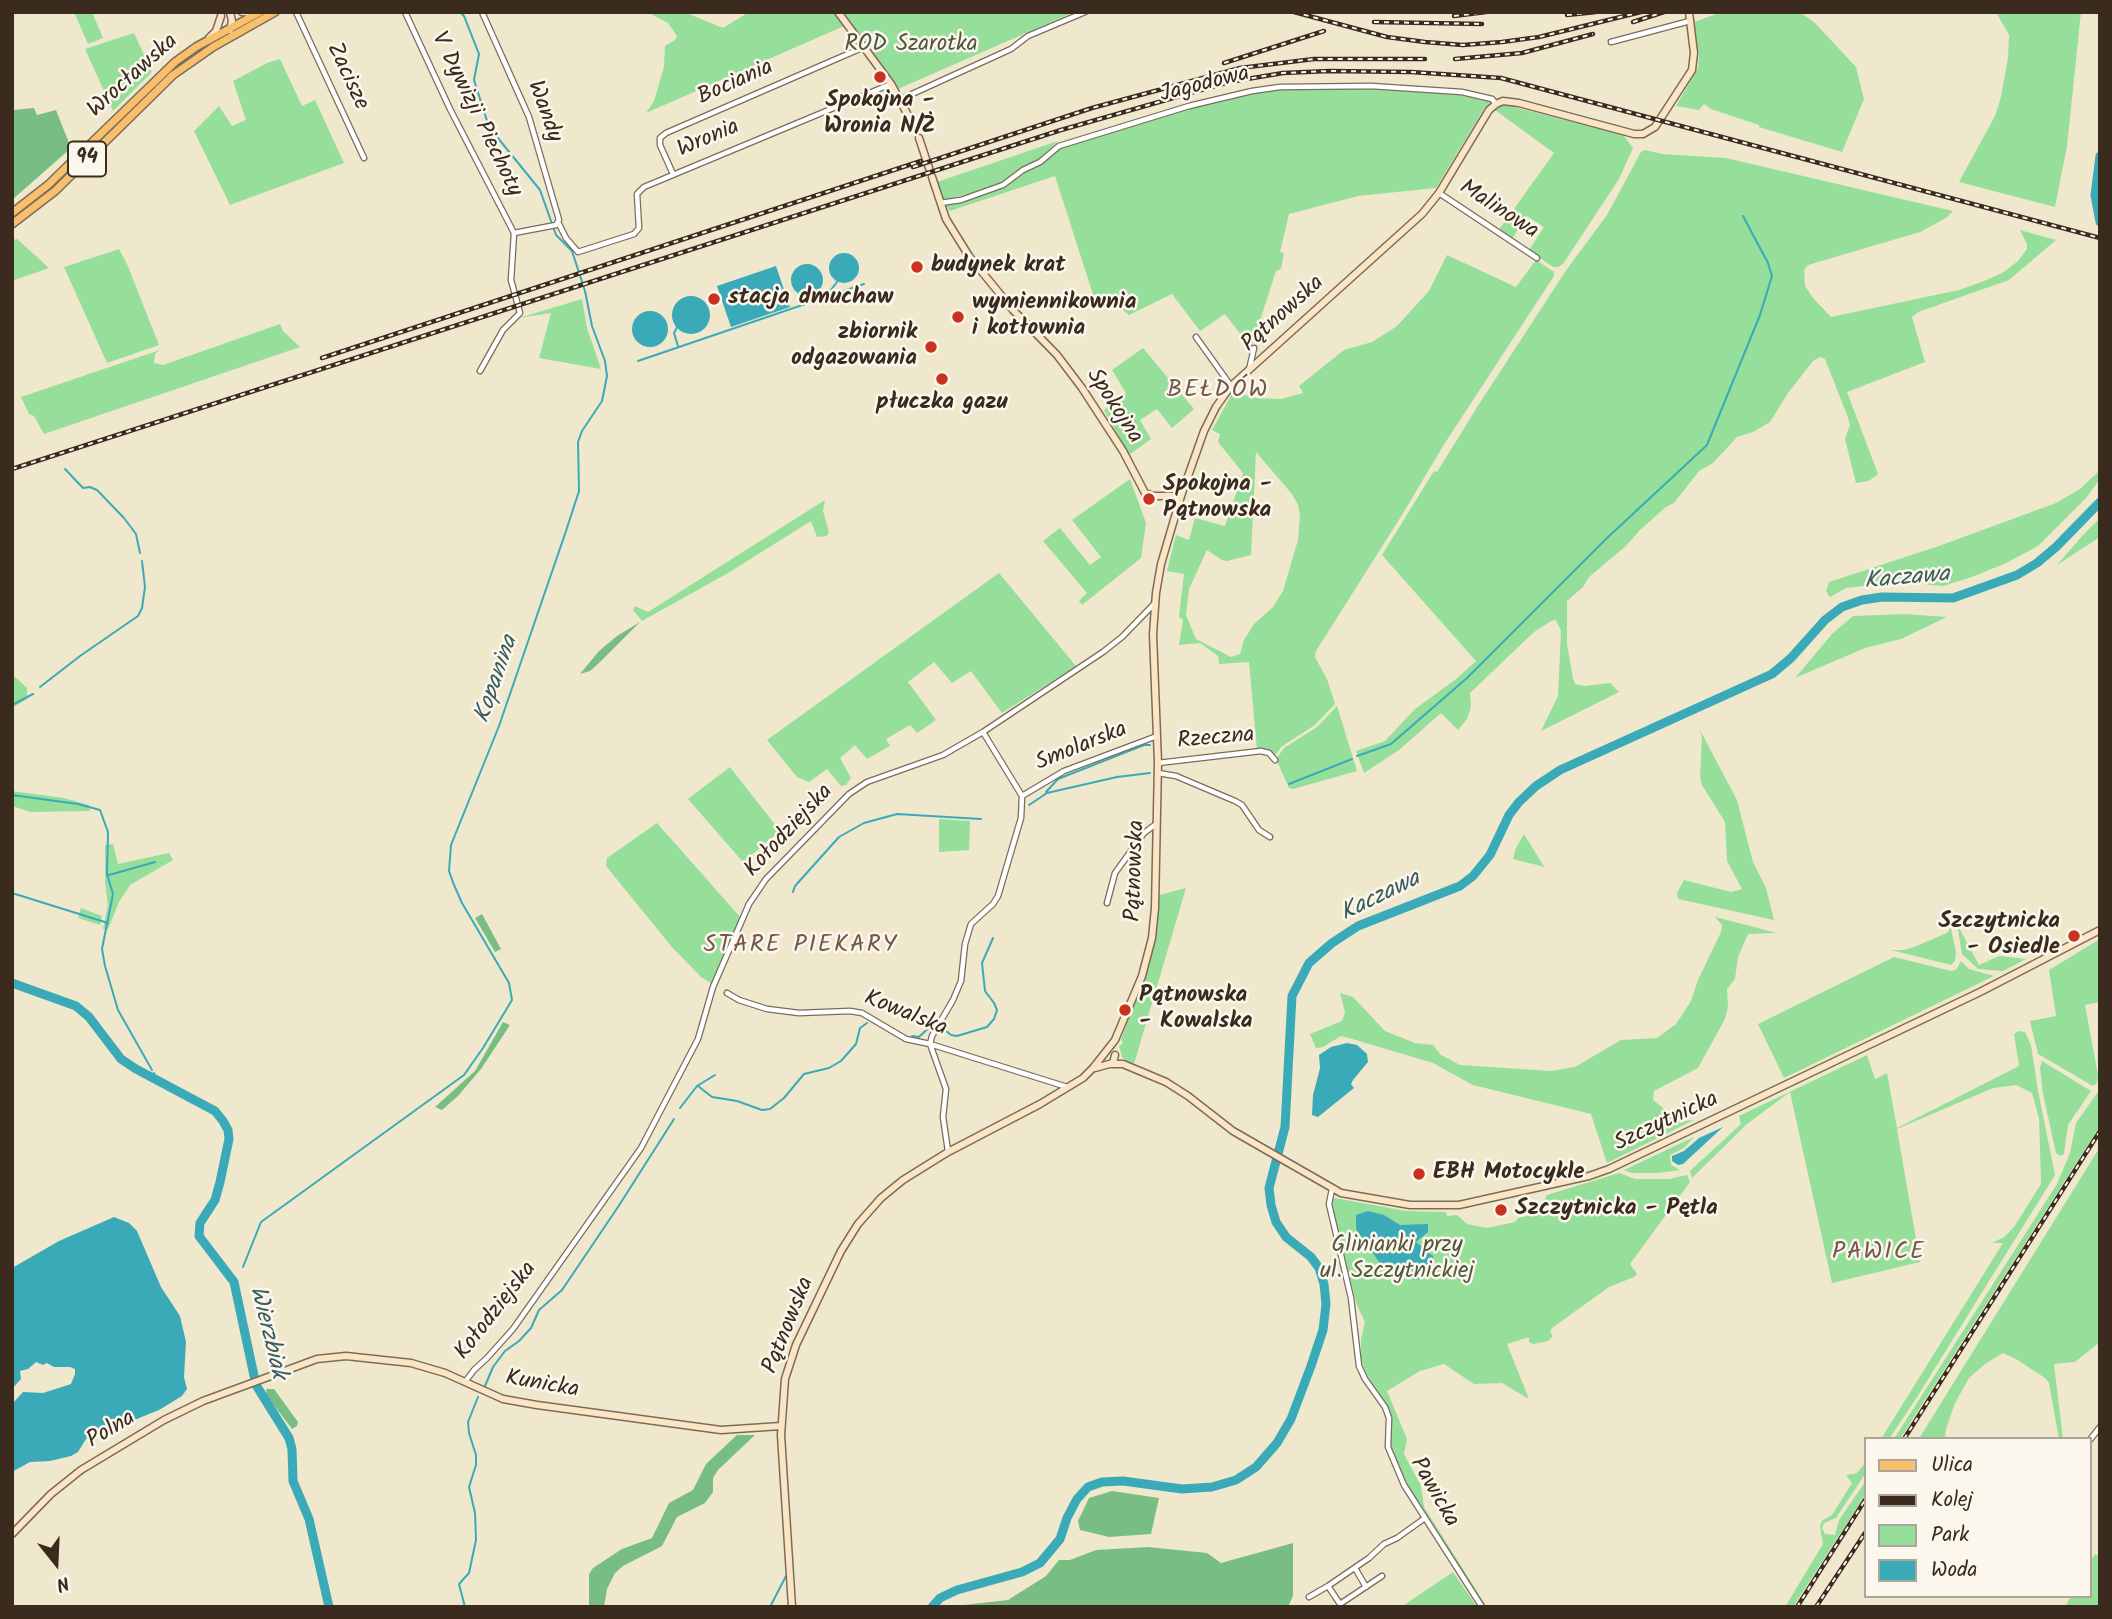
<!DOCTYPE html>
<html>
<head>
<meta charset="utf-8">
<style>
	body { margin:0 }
	#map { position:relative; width:2112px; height:1619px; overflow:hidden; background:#f0e8cd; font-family:Kalam,sans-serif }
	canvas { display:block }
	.frame { position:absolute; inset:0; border:14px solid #3b2a1e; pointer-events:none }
	.legend { position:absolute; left:1864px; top:1437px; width:228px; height:161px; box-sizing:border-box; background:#fbf7ec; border:2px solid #aea59a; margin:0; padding:9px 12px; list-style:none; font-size:21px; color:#3b2a1e }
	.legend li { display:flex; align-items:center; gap:14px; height:35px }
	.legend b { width:35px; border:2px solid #aea59a }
	.north { position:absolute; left:21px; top:1528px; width:70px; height:70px; -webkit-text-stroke:5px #fbf7ec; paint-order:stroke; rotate:162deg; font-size:19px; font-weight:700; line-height:28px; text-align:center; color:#3b2a1e }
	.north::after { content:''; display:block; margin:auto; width:24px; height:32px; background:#3b2a1e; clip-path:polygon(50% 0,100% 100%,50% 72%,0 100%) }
</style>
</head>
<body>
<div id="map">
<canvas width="2112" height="1619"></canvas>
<div class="frame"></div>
<ul class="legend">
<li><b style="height:9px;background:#f8bf6c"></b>Ulica</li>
<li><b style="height:9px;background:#3b2a1e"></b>Kolej</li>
<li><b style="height:19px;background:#95df9a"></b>Park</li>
<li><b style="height:19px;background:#3baab8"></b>Woda</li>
</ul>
<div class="north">N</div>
</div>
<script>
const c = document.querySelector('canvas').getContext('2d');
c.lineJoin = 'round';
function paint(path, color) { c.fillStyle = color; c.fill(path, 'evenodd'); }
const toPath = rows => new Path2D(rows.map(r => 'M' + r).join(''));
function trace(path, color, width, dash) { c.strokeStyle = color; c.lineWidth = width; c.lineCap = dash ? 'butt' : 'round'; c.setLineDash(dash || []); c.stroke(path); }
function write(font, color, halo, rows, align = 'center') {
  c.font = font + ' Kalam,sans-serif'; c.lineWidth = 5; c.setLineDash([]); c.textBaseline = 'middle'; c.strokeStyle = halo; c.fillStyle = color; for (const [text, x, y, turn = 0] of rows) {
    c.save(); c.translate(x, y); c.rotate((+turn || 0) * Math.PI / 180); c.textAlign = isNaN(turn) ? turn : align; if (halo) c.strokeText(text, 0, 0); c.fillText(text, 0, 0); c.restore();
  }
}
paint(toPath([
	[74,12,92,12,103,38,88,44],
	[647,12,684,12,723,28,749,12,834,12,844,26,646,113,654,101,664,67,665,46,675,40,677,36,668,23],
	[844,12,1074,12,898,89],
	[1722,12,1799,12,1814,22,1856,67,1864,99,1842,152,1759,127,1759,125,1711,109,1704,104,1699,110,1676,106,1698,68,1699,55,1694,22],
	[1996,12,2081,12,2067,146,2055,207,1959,182,1995,116,2001,97,2008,58,2009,35],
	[134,33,152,72,113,111,85,49],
	[280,59,302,106,315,100,344,163,230,205,194,131,219,106,232,126,246,120,233,81,267,63],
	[1344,88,1455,94,1491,102,1485,107,1436,188,1358,196,1289,214,1280,252,1284,253,1281,269,1276,271,1251,348,1225,314,1200,331,1172,294,1129,315,1108,297,1097,307,1055,176,950,211,946,206,1009,184,1059,149,1168,114,1255,93,1280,89],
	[1501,106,1510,106,1623,135,1633,148,1619,179,1563,264,1558,267,1553,267,1529,250,1544,227,1527,216,1512,239,1498,231,1554,153,1495,110],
	[1058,141,1039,159,1001,183,978,192,943,200,937,182],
	[1645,150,1662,154,1726,158,1953,211,1946,218,1920,232,1808,265,1804,270,1805,286,1813,298,1831,317,1959,290,1984,281,2004,272,2018,261,2027,249,2027,244,2020,230,2056,240,2009,280,1918,312,1912,317,1925,362,1847,392,1878,474,1869,481,1856,483,1845,439,1850,425,1847,415,1825,359,1820,357,1813,361,1788,393,1770,422,1753,432,1737,437,1713,463,1699,471,1674,503,1666,507,1640,530,1626,546,1589,577,1583,587,1567,601,1567,644,1573,679,1575,684,1584,686,1610,683,1619,692,1541,731,1558,696,1561,631,1556,620,1551,621,1534,632,1470,693,1471,707,1467,719,1458,730,1441,713,1399,750,1364,773,1356,751,1385,741,1415,709,1455,680,1476,661,1382,555,1434,471,1437,472,1481,401,1567,269,1607,215,1641,152],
	[17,239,49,268,12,281,12,240],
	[119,249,127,264,159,345,107,363,64,267],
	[1447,255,1516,287,1536,260,1554,272,1554,276,1443,446,1402,515,1316,651,1315,657,1327,679,1335,704,1315,725,1281,747,1274,757,1257,750,1249,662,1219,664,1218,656,1200,643,1179,645,1183,620,1179,617,1184,574,1167,571,1176,535,1189,540,1195,518,1225,526,1243,473,1218,442,1220,434,1212,430,1233,392,1257,398,1281,399,1303,393,1299,386,1344,350,1372,342,1397,326,1429,291],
	[1256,452,1292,494,1298,505,1300,516,1298,540,1283,591,1273,607,1254,624,1244,640,1240,654,1231,657,1196,639,1186,615,1189,589,1207,550,1222,560,1227,561,1251,555],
	[582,299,587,328,601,369,539,358,551,313,519,318],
	[280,324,283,331,300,347,44,434,34,416,29,414,21,397,160,350,155,354,154,363,163,365],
	[1143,348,1194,409,1172,428,1157,409,1140,420,1151,439,1129,455,1104,410,1126,393,1112,370],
	[2100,470,2100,479,2086,498,2038,546,2006,563,1972,577,1943,586,1898,582,1846,588,1830,597,1826,591,1829,582,1939,546,2056,503,2080,489],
	[1130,479,1146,523,1141,558,1082,605,1079,601,1087,593,1043,541,1060,528,1090,565,1101,557,1072,520],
	[825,500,823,511,829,533,826,536,817,537,811,521,728,573,642,621,633,610,635,606,648,612],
	[2100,518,2100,537,2057,565,2083,535],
	[999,573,1076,666,1002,713,971,671,952,683,934,662,908,682,936,720,917,733,910,725,886,739,890,746,867,759,855,745,840,758,851,778,846,785,841,786,827,769,809,782,797,777,767,740],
	[1905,614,1947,617,1901,639,1865,648,1795,678,1832,634,1853,616],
	[12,674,27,688,27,699,12,708],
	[1337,706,1357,771,1293,789,1289,788,1276,759,1284,748,1317,727],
	[1700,730,1737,800,1753,862,1766,888,1774,920,1678,899,1677,893,1684,880,1731,892,1742,889,1727,861,1725,822,1702,785,1700,777,1702,738],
	[730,767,780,831,743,862,688,799],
	[12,791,64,798,89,805,90,811,31,812,12,806],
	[939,819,970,821,969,850,939,852],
	[657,823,741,918,712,984,701,977,671,946,606,866,607,858],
	[1524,834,1543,865,1545,867,1513,859,1516,848],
	[113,844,118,864,169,853,173,860,130,885,119,902,108,929,103,929,108,905,105,883,105,845],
	[1186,888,1134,1064,1128,1063,1122,1057,1119,1046,1121,1045,1123,1042,1121,1040,1150,958,1157,923,1159,895],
	[81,908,102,916,100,925,78,918],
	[1715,917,1777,933,1748,934,1738,957,1735,979,1727,989,1728,1007,1725,1019,1698,1068,1654,1091,1653,1100,1664,1109,1683,1121,1694,1120,1607,1163,1591,1114,1473,1085,1433,1063,1349,1038,1341,1036,1323,1047,1316,1048,1310,1034,1342,1021,1345,1012,1340,993,1353,997,1385,1031,1415,1043,1433,1045,1441,1055,1460,1065,1551,1071,1575,1067,1621,1040,1657,1038,1676,1024,1691,1001,1698,980,1721,932,1722,925],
	[1950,924,1956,952,1955,961,1951,965,1891,950,1904,950,1914,947,1947,933,1950,929],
	[1957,924,1979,965,1999,956,2026,959,2003,971,1978,969,1962,954],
	[2100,939,2100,1002,2085,1005,2098,1075,2097,1083,2093,1086,2038,1054,2030,1021,2056,1016,2049,970],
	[1894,957,1951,971,1956,970,1961,961,1969,969,1994,976,1784,1078,1758,1024],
	[2019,1031,2025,1032,2031,1045,2038,1091,2055,1175,1917,1397,1889,1439,1881,1439,2003,1243,1992,1243,2004,1237,2014,1227,2041,1184,2039,1118,2032,1093,2016,1085,1993,1088,1897,1129,1920,1262,1832,1283,1790,1092,1747,1124,1692,1178,1690,1171,1741,1124,1739,1116,1867,1055,1875,1079,1887,1073,1897,1128,2019,1066,2014,1034],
	[2042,1061,2091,1091,2068,1125,2064,1154,2060,1156,2056,1153,2043,1094,2040,1068],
	[2100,1089,2100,1126,1900,1439,1894,1439,2057,1184,2070,1153,2076,1123],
	[1694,1137,1684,1148,1670,1155,1671,1165,1680,1170,1658,1173,1632,1173,1624,1170],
	[2100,1147,2100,1342,2075,1362,2054,1364,2063,1439,2059,1439,2049,1383,2045,1378,2016,1359,2003,1353,1985,1364,1969,1378,1955,1403,1946,1429,1945,1439,1923,1439,1920,1437],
	[1619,1173,1635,1179,1669,1179,1687,1175,1690,1182,1630,1264,1637,1274,1634,1277,1609,1287,1552,1328,1550,1332,1553,1336,1548,1341,1533,1344,1529,1342,1529,1337,1507,1344,1529,1399,1502,1383,1474,1384,1444,1364,1420,1371,1387,1391,1407,1439,1404,1454,1421,1486,1424,1507,1487,1607,1485,1607,1412,1494,1394,1456,1391,1447,1391,1416,1366,1373,1361,1359,1361,1339,1365,1322,1357,1305,1336,1227,1332,1200,1335,1198,1406,1211,1446,1212,1447,1216,1457,1215,1467,1224,1487,1228,1515,1222,1518,1218,1531,1215,1541,1207,1547,1195],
	[1865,1463,1865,1474,1836,1518,1824,1523,1822,1528,1825,1534,1835,1535,1839,1520,1865,1482,1865,1495,1793,1607,1785,1607,1823,1544,1820,1526,1822,1521,1832,1515,1852,1483,1846,1475,1857,1473],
	[2095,1554,2100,1557,2100,1607,2065,1607,2071,1596,2089,1596,2089,1565],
	[1453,1572,1477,1607,1401,1607]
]), '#95df9a');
paint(toPath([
	[34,108,37,115,56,110,71,148,12,200,12,110],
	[640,622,599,663,590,671,580,674,599,651,617,636],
	[482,914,501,949,495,952,475,918],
	[503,1022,510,1025,481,1069,458,1096,442,1110,435,1107,475,1071],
	[266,1389,274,1389,298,1422,297,1426,292,1429,267,1396],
	[737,1435,755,1435,718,1470,713,1478,713,1492,705,1503,677,1517,662,1546,623,1566,615,1573,607,1589,604,1607,589,1607,589,1574,593,1568,622,1549,652,1538,669,1503,693,1490,706,1464],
	[1112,1491,1159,1498,1151,1534,1109,1537,1080,1530,1078,1521,1089,1498],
	[1293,1543,1293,1596,1288,1607,962,1607,964,1605,1008,1600,1046,1576,1059,1560,1070,1560,1096,1550,1148,1547,1207,1553,1221,1563]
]), '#78be82');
paint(toPath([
	'829 268a15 15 0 1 1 30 0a15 15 0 1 1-30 0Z',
	'791 280a16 16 0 1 1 32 0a16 16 0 1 1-32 0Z',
	[776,266,790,307,731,327,717,286],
	'672 315a19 19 0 1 1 38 0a19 19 0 1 1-38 0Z',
	'632 329a18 18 0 1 1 36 0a18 18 0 1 1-36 0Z',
	[1347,1043,1357,1045,1367,1054,1368,1062,1353,1080,1351,1084,1354,1088,1318,1117,1312,1115,1313,1095,1320,1068,1319,1055,1331,1047],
	[1723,1127,1683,1164,1678,1165,1672,1161,1672,1156,1684,1151,1699,1138],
	[1368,1211,1384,1215,1400,1225,1428,1224,1428,1232,1416,1242,1433,1256,1435,1270,1424,1278,1415,1280,1403,1274,1398,1267,1396,1270,1397,1278,1391,1279,1356,1229,1356,1215],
	[114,1217,129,1223,137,1231,161,1287,180,1316,186,1342,184,1377,187,1389,182,1396,159,1410,117,1427,100,1437,86,1439,78,1452,71,1456,50,1461,30,1462,12,1472,12,1404,23,1392,43,1393,71,1384,75,1374,75,1369,70,1367,54,1367,47,1363,43,1365,36,1362,28,1369,20,1371,21,1379,12,1389,12,1268,59,1241]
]), '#3baab8');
trace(toPath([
	[827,295,837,282],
	[801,304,803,295],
	[677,327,674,333,678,346],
	[638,361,864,284],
	[65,469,83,488,90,487,97,490,124,518,136,534,140,553],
	[40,687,80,656,138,616,142,608,145,587,142,561],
	[12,705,33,694],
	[1357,756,1391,744,1467,678,1606,539,1707,445,1760,315,1772,276,1768,263,1743,216],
	[1289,784,1352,759],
	[1046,792,1058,779,1144,745,1150,745],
	[12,795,78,804,100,810,108,832,107,874,113,894,102,949,105,966,118,1010,152,1070],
	[1029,805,1047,793,1117,777,1150,773],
	[109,875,155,862],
	[793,892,795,886,839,837,864,823,897,814,981,819],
	[12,893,108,923],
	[940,1026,951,1035,957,1036,987,1027,994,1019,997,1010,994,1003,985,991,982,963,993,938],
	[912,1036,919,1037,934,1023],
	[154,1073,156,1079],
	[698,1086,712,1097,737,1101,762,1110,770,1109,784,1098,804,1074,829,1068,841,1061,856,1044,860,1028,867,1023],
	[680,1108,697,1086,715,1075],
	[243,1267,261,1222,464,1075,483,1048,512,1000,509,983,462,903,454,885,449,871,451,845,499,726,566,531,579,491,578,442,582,431,602,401,607,376,605,361,592,326,585,291,572,251,556,235,540,190,489,127,474,80,479,54,464,16,460,12],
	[485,1386,493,1367,505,1351,519,1341,531,1328,539,1310,562,1290,618,1207,674,1119],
	[465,1607,459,1584,469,1573,476,1540,475,1513,469,1487,476,1465,476,1455,469,1433,468,1422,478,1397],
	[770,1607,786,1576]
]), '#3baab8', 2);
trace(toPath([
	[2100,156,2095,195,2100,222],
	[12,983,76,1006,89,1017,121,1059,136,1069,215,1111,223,1121,228,1130,229,1139,220,1182,215,1200,200,1223,199,1236,234,1282,256,1385,289,1438,292,1449,293,1481,309,1519,329,1607],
	[932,1607,940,1598,957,1590,1022,1572,1040,1563,1060,1539,1067,1518,1077,1499,1088,1487,1102,1482,1123,1481,1182,1489,1212,1487,1236,1480,1256,1467,1277,1443,1291,1419,1311,1366,1323,1330,1326,1304,1324,1284,1319,1268,1311,1257,1286,1237,1276,1222,1271,1205,1269,1188,1285,1127,1292,996,1309,963,1332,943,1358,926,1460,886,1473,876,1490,855,1509,815,1519,802,1536,786,1560,770,1772,674,1791,658,1825,620,1842,607,1862,600,1882,597,1953,598,2017,575,2037,563,2056,547,2100,502]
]), '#3baab8', 9);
const street = toPath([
	[296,12,364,158],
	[405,12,450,109,514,233,556,225,559,220,529,117,482,12],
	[1611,42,1690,21],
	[901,99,1011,49,1028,36,1085,12],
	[673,174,660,145,660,138,666,133,864,47],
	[1439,193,1537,258],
	[940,203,961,200,1003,185,1023,170,1040,162,1059,146,1189,106,1252,91,1280,87,1371,86,1462,92,1492,99,1496,104],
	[559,224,566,238,578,252,634,234,639,228,637,194,644,187,891,84],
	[1196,337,1231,386],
	[1249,370,1254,348],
	[480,371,503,330,520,313,511,280,514,233],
	[1158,763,1261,751,1269,753,1275,760],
	[1158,773,1176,776,1235,801,1242,805,1259,830,1270,837],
	[1022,796,1064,771,1157,736],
	[1107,903,1115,873,1144,833,1156,824],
	[727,993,739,1000,767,1009,799,1013,850,1011,862,1013,906,1039,930,1044,1067,1087],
	[948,1151,943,1117,946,1089,930,1044,932,1036,953,1000,961,981,965,944,971,924,993,904,998,896,1021,818,1022,796,983,732],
	[1332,1189,1329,1204,1351,1298,1359,1366,1365,1379,1385,1407,1389,1418,1388,1447,1404,1485,1482,1607],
	[465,1382,474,1370,487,1358,513,1329,641,1148,698,1039,713,987,749,904,766,879,849,794,867,782,943,755,983,732,1103,652,1122,637,1154,604],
	[2089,1441,2100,1427],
	[1355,1568,1366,1587],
	[1382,1576,1340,1604,1328,1586,1369,1558,1384,1544,1397,1538,1425,1518],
	[1309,1597,1328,1586]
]);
const secondary = toPath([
	[230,12,232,21,230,30],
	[242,12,258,13],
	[838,12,891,84,916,130],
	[209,38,216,31,221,16],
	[919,138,929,168],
	[932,177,946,219,969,256,1013,310,1057,355,1082,388,1123,451,1145,493,1153,496,1181,496],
	[1111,1064,1123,1064,1166,1082,1188,1096,1233,1131,1341,1193,1410,1205,1459,1205,1589,1176,1609,1169,1980,992,2100,930],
	[1095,1068,1113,1063,1115,1055],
	[12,1534,51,1494,81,1470,164,1420,203,1401,317,1359,346,1356,411,1363,445,1373,503,1399,537,1405,721,1430,781,1426],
	[792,1607,781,1435,785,1379,796,1345,841,1251,858,1224,881,1198,903,1180,948,1152,1040,1104,1083,1078,1093,1068,1115,1040,1142,976,1152,938,1155,908,1158,763,1153,634,1156,593,1161,564,1181,496,1204,431,1216,407,1231,386,1422,214,1439,193,1489,110,1496,104,1503,101,1519,103,1634,134,1643,134,1655,127,1692,70,1694,53,1689,12]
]);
const primary = toPath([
	[12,213,48,185,175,62,196,47,260,12],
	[12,224,55,191,173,75,213,47,275,12]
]);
trace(street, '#7a6c5b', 7);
trace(secondary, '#7a6c5b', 9);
trace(primary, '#7a6c5b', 10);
trace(street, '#fff', 4.5);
trace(secondary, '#fce5c4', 6);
trace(primary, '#f8bf6c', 7);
const rail = toPath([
	[1294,12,1387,37,1425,42,1463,45,1502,42,1539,37,1641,12],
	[1567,15,1596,12],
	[1454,16,1486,12],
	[1374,22,1482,24],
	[1633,22,1664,12],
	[1455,59,1522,53,1593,34],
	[1224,63,1324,31],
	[913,167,1092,108,1240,68,1314,59,1425,59],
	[322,358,921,161],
	[12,469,1061,130,1229,82,1283,73,1329,71,1411,72,1501,78,2100,238],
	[1904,1439,2100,1131],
	[1797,1607,1865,1500],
	[1816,1607,1865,1533]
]);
trace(rail, '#3b2a1e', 4.5);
trace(rail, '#fbf7ec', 2, [5]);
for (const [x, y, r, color] of [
	[880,77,7,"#c8321e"],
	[917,267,7,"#c8321e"],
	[714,299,7,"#c8321e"],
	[958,317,7,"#c8321e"],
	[931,347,7,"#c8321e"],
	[942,379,7,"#c8321e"],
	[1149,499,7,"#c8321e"],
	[2074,936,7,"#c8321e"],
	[1125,1010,7,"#c8321e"],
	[1419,1174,7,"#c8321e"],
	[1501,1210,7,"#c8321e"]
]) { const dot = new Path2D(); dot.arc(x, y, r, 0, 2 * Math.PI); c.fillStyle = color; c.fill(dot); trace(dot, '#fbf7ec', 2.5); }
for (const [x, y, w] of [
	[87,159,38]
]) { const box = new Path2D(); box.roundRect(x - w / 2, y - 17.5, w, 35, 5); c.fillStyle = '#fbf7ec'; c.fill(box); trace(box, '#3b2a1e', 2); }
write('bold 21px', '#3b2a1e', null, [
	["94",87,159]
]);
write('23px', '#52573d', '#fbf7ec', [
	["ROD Szarotka",911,46],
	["Glinianki przy",1397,1247],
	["ul. Szczytnickiej",1397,1273]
]);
write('23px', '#3b2a1e', '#fbf7ec', [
	["Wrocławska",134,77,-42],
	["Zacisze",346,77,65],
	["Bociania",736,84,-24],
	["Jagodowa",1205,86,-14],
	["Wandy",543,112,70],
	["V Dywizji Piechoty",475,115,64],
	["Wronia",709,140,-23],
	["Malinowa",1498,211,33],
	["Pątnowska",1284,315,-42],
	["Spokojna",1113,407,57],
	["Rzeczna",1216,740,-5],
	["Smolarska",1082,748,-22],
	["Kołodziejska",790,832,-47],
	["Pątnowska",1137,871,-88],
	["Kowalska",905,1015,22],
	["Szczytnicka",1667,1123,-25],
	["Kołodziejska",497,1312,-52],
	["Pątnowska",790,1326,-68],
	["Kunicka",542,1386,10],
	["Polna",112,1431,-31],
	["Pawicka",1433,1493,60]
]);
write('bold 23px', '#3b2a1e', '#fbf7ec', [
	["Spokojna -",880,102,"center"],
	["Wronia N/Ż",880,128,"center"],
	["budynek krat",931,267],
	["stacja dmuchaw",728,299],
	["wymiennikownia",972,304],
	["i kotłownia",972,330],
	["zbiornik",917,334,"right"],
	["odgazowania",917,360,"right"],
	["płuczka gazu",942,404,"center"],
	["Spokojna -",1163,486],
	["Pątnowska",1163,512],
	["Szczytnicka",2060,923,"right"],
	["- Osiedle",2060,949,"right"],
	["Pątnowska",1139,997],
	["- Kowalska",1139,1023],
	["EBH Motocykle",1433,1174],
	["Szczytnicka - Pętla",1515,1210]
], 'left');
c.letterSpacing = '2px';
write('24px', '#755649', '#fbf7ec', [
	["BEŁDÓW",1218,392],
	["STARE PIEKARY",801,947],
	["PAWICE",1879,1254]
]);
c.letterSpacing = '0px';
write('italic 24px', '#3b5d5c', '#fbf7ec', [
	["Kaczawa",1907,580,-5],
	["Kopanina",498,680,-71],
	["Kaczawa",1381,898,-26],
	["Wierzbiak",266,1333,76]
]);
</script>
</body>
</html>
